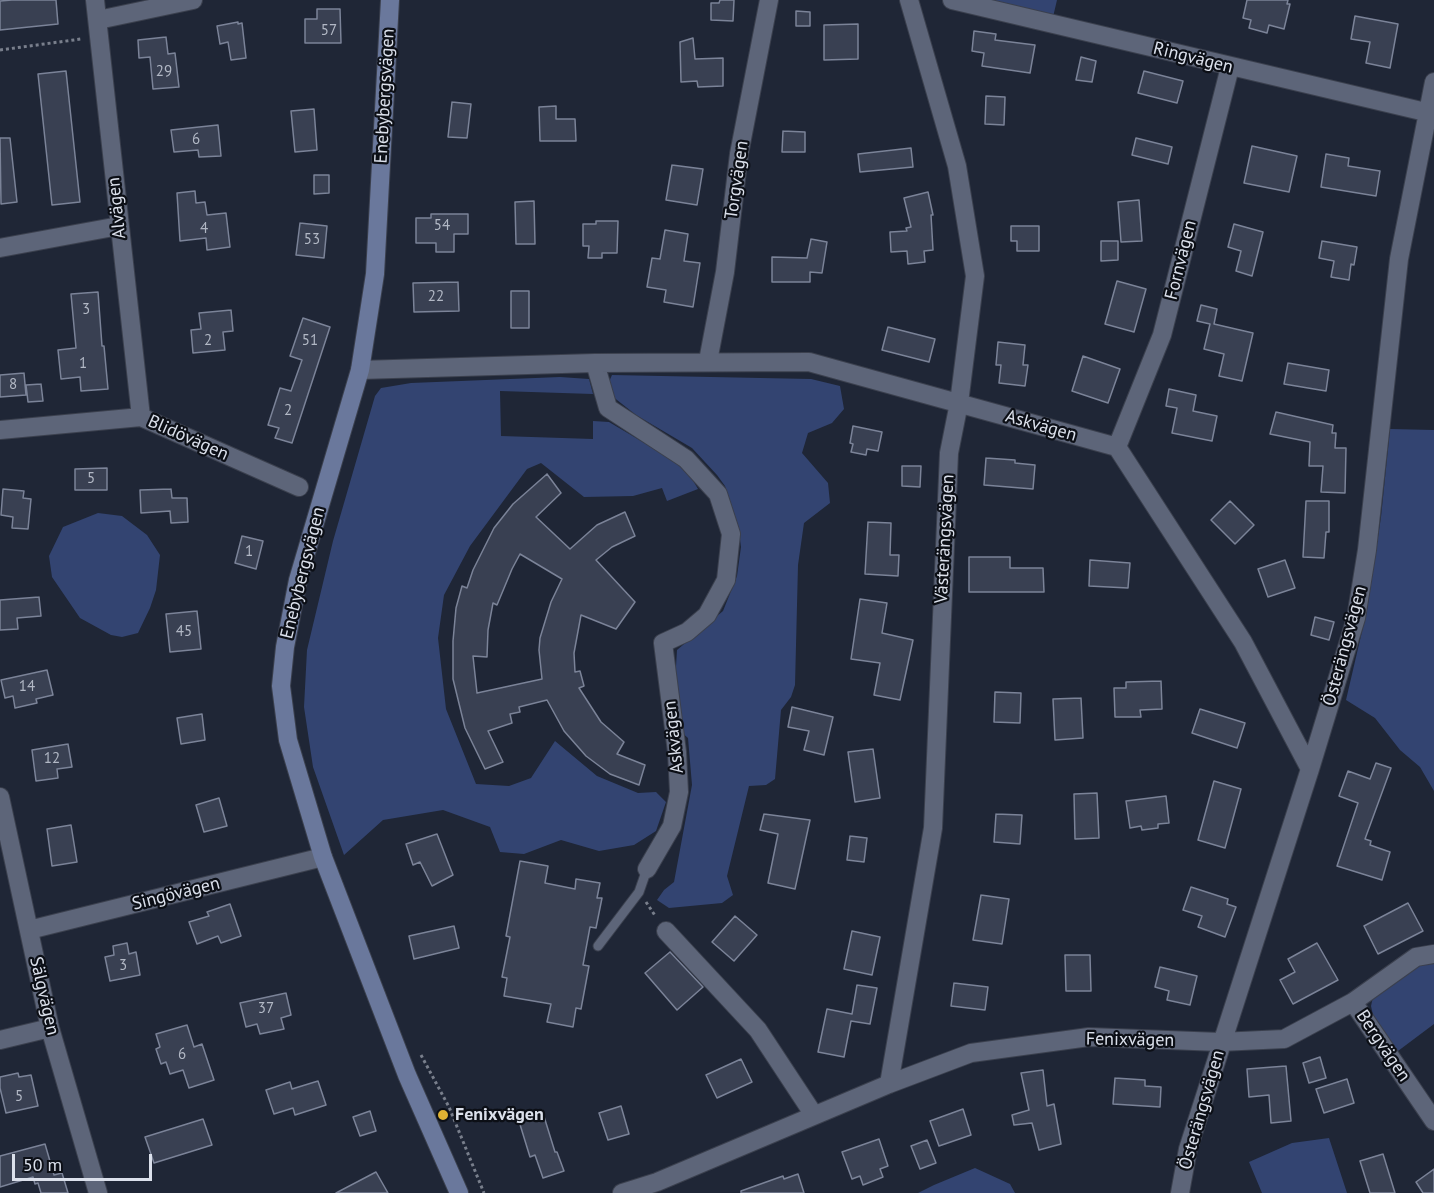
<!DOCTYPE html>
<html>
<head>
<meta charset="utf-8">
<style>
	body { margin:0 }
	#map { position:relative; width:1434px; height:1193px; overflow:hidden; background:#1f2636; font-family:"PT Sans",sans-serif }
	canvas { display:block }
	.scale { position:absolute; left:12px; top:1154px; width:140px; height:27px; box-sizing:border-box; border:3px solid #dbe0eb; border-top:0; padding-left:8px; font-size:18px; line-height:21px; white-space:nowrap; color:#dbe0eb; -webkit-text-stroke:4px #0c0f16; paint-order:stroke }
</style>
</head>
<body>
<div id="map">
<canvas width="1434" height="1193"></canvas>
<div class="scale">50 m</div>
</div>
<script>
const c = document.querySelector('canvas').getContext('2d');
c.lineJoin = 'round';
function paint(path, color) { c.fillStyle = color; c.fill(path, 'evenodd'); }
const toPath = rows => new Path2D(rows.map(r => 'M' + r).join(''));
function trace(path, color, width, dash) { c.strokeStyle = color; c.lineWidth = width; c.lineCap = dash ? 'butt' : 'round'; c.setLineDash(dash || []); c.stroke(path); }
function write(font, color, halo, rows, align = 'center') {
  c.font = font + ' "PT Sans",sans-serif'; c.lineWidth = 4.5; c.setLineDash([]); c.textBaseline = 'middle'; c.strokeStyle = halo; c.fillStyle = color; for (const [text, x, y, turn = 0] of rows) {
    c.save(); c.translate(x, y); c.rotate((+turn || 0) * Math.PI / 180); c.textAlign = isNaN(turn) ? turn : align; if (halo) c.strokeText(text, 0, 0); c.fillText(text, 0, 0); c.restore();
  }
}
paint(toPath([
	[986,0,1057,0,1053,17],
	[612,375,811,379,840,386,844,409,832,423,808,433,802,453,828,483,830,503,804,523,798,565,795,685,791,697,781,710,775,779,766,785,749,786,727,876,733,895,722,903,669,908,657,900,664,890,674,882,692,785,688,738,680,731,675,683,677,650,723,611,737,576,741,547,738,525,725,486,717,475,692,448,636,415,612,396,608,384],
	[560,377,589,379,593,394,500,391,501,436,593,439,593,421,609,422,685,467,698,489,667,501,662,488,633,496,584,497,541,463,527,469,470,546,444,595,438,638,446,709,476,784,509,786,531,778,555,741,597,776,638,793,656,792,666,802,656,831,634,845,599,851,561,840,524,854,500,852,490,827,443,810,383,820,344,855,313,767,304,707,307,650,333,541,375,396,381,388,411,383],
	[1390,429,1434,430,1434,791,1420,767,1400,750,1375,718,1346,700,1367,610,1381,517],
	[98,513,122,516,147,535,160,555,156,590,150,608,138,633,122,637,111,635,80,618,52,577,49,556,63,527],
	[1434,962,1434,1024,1398,1051,1375,1024,1371,1006,1373,997,1405,973,1423,964],
	[1329,1138,1347,1193,1262,1193,1249,1162,1292,1143],
	[975,1168,1010,1184,1015,1193,918,1193,934,1185]
]), '#334471');
const building = toPath([
	[12,0,56,0,58,24,0,30,0,1,12,0],
	[720,0,734,0,733,21,711,20,711,3,719,3,720,0],
	[1247,0,1288,0,1287,4,1290,4,1284,29,1269,25,1267,33,1249,28,1251,20,1243,18,1247,0],
	[317,9,340,9,341,43,305,43,305,19,317,19,317,9],
	[796,11,810,12,810,26,796,26,796,11],
	[1355,16,1398,24,1390,68,1366,63,1370,42,1351,39,1355,16],
	[238,22,238,24,242,23,246,58,231,60,228,42,220,44,217,26,238,22],
	[858,24,858,59,824,60,824,25,858,24],
	[974,31,996,34,995,40,1035,45,1030,73,982,66,984,53,972,51,974,31],
	[166,37,168,54,175,53,179,87,153,89,150,57,139,58,138,40,166,37],
	[693,38,695,59,723,58,723,86,698,87,697,81,681,82,680,42,693,38],
	[1081,57,1096,61,1092,82,1076,80,1081,57],
	[66,71,80,202,52,205,38,74,66,71],
	[1144,71,1183,81,1177,103,1138,93,1144,71],
	[986,96,1005,97,1004,125,985,124,986,96],
	[452,102,471,104,467,138,448,137,452,102],
	[556,106,556,119,575,119,576,141,540,141,539,107,556,106],
	[314,109,317,150,295,152,291,111,314,109],
	[218,125,221,156,199,157,198,150,174,152,171,130,218,125],
	[783,131,805,132,805,152,782,152,783,131],
	[0,138,10,138,17,202,1,204,0,138],
	[1136,138,1172,147,1168,164,1132,155,1136,138],
	[1252,146,1297,156,1289,192,1244,183,1252,146],
	[911,148,913,167,860,172,858,154,911,148],
	[1326,154,1349,158,1348,166,1380,171,1376,196,1321,187,1326,154],
	[672,165,703,169,697,205,666,200,672,165],
	[314,175,329,175,329,193,314,194,314,175],
	[195,191,196,203,205,202,207,215,226,213,230,247,207,250,206,238,180,241,177,193,195,191],
	[928,192,933,215,931,215,933,250,924,251,925,262,908,264,907,251,891,252,890,232,907,231,906,228,911,227,904,198,928,192],
	[1139,200,1142,241,1121,242,1118,202,1139,200],
	[534,201,535,244,516,244,515,202,534,201],
	[431,214,468,214,468,234,454,234,454,252,436,252,436,243,416,243,416,218,431,218,431,214],
	[596,221,618,221,617,253,602,253,602,258,588,258,589,246,583,246,583,224,596,224,596,221],
	[300,223,327,226,324,258,296,255,300,223],
	[1234,224,1263,232,1252,276,1236,271,1241,251,1228,247,1234,224],
	[1011,226,1039,226,1039,251,1017,251,1017,241,1011,241,1011,226],
	[665,230,688,234,684,261,700,263,693,307,664,302,666,290,647,287,652,258,660,259,665,230],
	[811,239,827,242,822,273,810,272,810,282,772,282,772,257,807,258,811,239],
	[1101,241,1118,241,1118,260,1101,261,1101,241],
	[1322,241,1357,247,1354,265,1351,264,1349,280,1331,277,1334,261,1319,258,1322,241],
	[1117,281,1146,289,1134,332,1105,324,1117,281],
	[458,282,459,311,414,312,413,283,458,282],
	[511,291,529,291,529,328,511,328,511,291],
	[98,292,102,346,104,346,108,389,81,391,80,377,61,379,58,350,76,348,71,294,98,292],
	[1201,305,1217,309,1214,324,1253,333,1242,381,1219,376,1224,354,1204,349,1210,324,1197,321,1201,305],
	[231,310,233,331,223,332,225,350,193,353,191,330,201,329,199,313,231,310],
	[303,318,330,327,292,443,275,438,279,428,268,425,280,388,291,391,302,360,290,356,303,318],
	[888,327,935,339,929,362,882,350,888,327],
	[998,342,1025,345,1023,365,1028,365,1025,386,999,383,1001,365,996,365,998,342],
	[1083,356,1120,369,1108,403,1072,391,1083,356],
	[1288,363,1329,370,1326,391,1284,384,1288,363],
	[24,373,26,395,0,397,0,375,24,373],
	[41,384,43,401,28,402,26,385,41,384],
	[1169,389,1196,395,1193,411,1217,416,1212,441,1172,433,1177,408,1166,406,1169,389],
	[1276,412,1333,425,1332,433,1336,433,1335,448,1346,448,1345,493,1321,492,1323,466,1309,466,1310,442,1270,434,1276,412],
	[853,426,882,432,878,451,867,449,866,455,851,452,853,444,850,443,853,426],
	[986,458,1015,460,1015,463,1035,465,1033,489,984,485,986,458],
	[902,466,921,466,920,487,902,486,902,466],
	[107,468,107,490,75,490,75,469,107,468],
	[547,474,561,493,536,517,570,549,597,525,625,512,635,536,612,547,596,560,635,602,616,629,581,615,574,653,575,672,580,671,584,686,579,688,601,722,624,742,617,754,645,765,639,785,610,774,586,756,564,731,547,700,519,707,520,712,510,714,512,723,488,731,503,762,485,769,465,728,453,679,453,641,456,608,462,586,467,588,473,570,494,528,513,504,547,474],
	[520,554,562,579,551,602,540,638,539,650,542,679,477,693,473,656,487,657,488,630,493,603,497,605,512,569,520,554],
	[3,489,24,491,23,498,31,499,28,529,12,528,13,517,1,515,3,489],
	[171,489,172,498,187,498,188,522,171,523,170,511,141,513,140,490,171,489],
	[1230,501,1254,525,1235,544,1211,520,1230,501],
	[1306,501,1329,501,1329,532,1326,532,1324,558,1303,557,1306,501],
	[868,522,891,523,890,555,899,555,898,576,865,574,868,522],
	[242,536,263,541,256,569,235,563,242,536],
	[969,557,1010,557,1010,568,1043,568,1044,592,969,592,969,557],
	[1090,560,1130,563,1128,588,1089,586,1090,560],
	[1285,560,1295,588,1268,597,1258,569,1285,560],
	[39,597,41,616,17,618,18,629,0,630,0,600,39,597],
	[860,599,887,603,882,633,913,640,900,700,874,695,880,663,851,659,860,599],
	[197,611,201,649,170,652,166,614,197,611],
	[1315,617,1334,622,1329,640,1311,635,1315,617],
	[47,670,53,695,36,699,37,703,15,708,13,696,5,698,1,680,47,670],
	[1161,681,1162,709,1140,710,1141,717,1115,717,1114,688,1126,688,1126,682,1161,681],
	[995,692,1021,693,1020,723,994,722,995,692],
	[1081,698,1083,738,1055,740,1053,699,1081,698],
	[792,707,833,717,824,755,804,750,809,731,788,727,792,707],
	[1200,709,1245,723,1237,748,1192,733,1200,709],
	[202,714,205,740,181,744,177,718,202,714],
	[68,744,72,767,57,769,58,778,36,781,32,750,68,744],
	[873,749,880,798,855,802,848,752,873,749],
	[1376,763,1391,768,1365,839,1371,841,1370,845,1390,852,1382,880,1337,866,1358,803,1339,796,1348,771,1370,779,1376,763],
	[1214,781,1241,789,1225,848,1198,840,1214,781],
	[1097,793,1099,838,1075,839,1074,794,1097,793],
	[1166,796,1169,823,1158,824,1158,828,1142,830,1141,826,1130,828,1126,801,1166,796],
	[219,798,227,826,204,832,196,805,219,798],
	[764,814,810,820,795,889,768,883,778,834,760,830,764,814],
	[996,814,1022,815,1020,844,994,842,996,814],
	[71,825,77,862,52,866,47,829,71,825],
	[437,834,453,875,432,886,420,862,413,865,406,844,437,834],
	[850,836,867,838,864,862,847,860,850,836],
	[520,861,548,866,545,883,575,889,576,879,600,883,597,898,602,898,596,928,590,927,583,965,589,966,581,1009,576,1008,573,1027,547,1022,551,1004,504,996,507,978,502,977,510,937,506,936,520,861],
	[1191,887,1228,899,1227,904,1236,907,1225,937,1198,927,1202,916,1183,910,1191,887],
	[981,895,1009,899,1002,944,973,940,981,895],
	[1408,903,1423,931,1378,954,1364,926,1408,903],
	[230,904,241,936,221,943,218,936,197,944,189,922,209,916,207,912,230,904],
	[735,916,757,935,734,961,712,942,735,916],
	[454,926,459,948,414,959,409,936,454,926],
	[852,931,880,937,872,975,844,969,852,931],
	[127,943,129,954,136,952,140,975,110,981,105,957,114,955,113,946,127,943],
	[1317,943,1338,980,1293,1004,1280,980,1295,972,1288,959,1317,943],
	[670,952,703,987,677,1010,645,973,670,952],
	[1065,955,1090,955,1091,991,1066,991,1065,955],
	[1160,967,1197,976,1190,1005,1167,1000,1169,991,1155,987,1160,967],
	[954,983,988,987,985,1010,951,1006,954,983],
	[857,985,877,988,870,1024,851,1021,844,1057,818,1052,827,1009,852,1014,857,985],
	[286,993,291,1015,281,1018,284,1029,260,1034,257,1024,246,1027,240,1003,286,993],
	[187,1025,194,1047,202,1044,214,1080,189,1088,183,1070,170,1074,166,1062,161,1064,156,1049,160,1047,156,1034,187,1025],
	[1320,1057,1326,1078,1309,1083,1303,1063,1320,1057],
	[741,1059,752,1082,717,1098,706,1075,741,1059],
	[1286,1066,1291,1121,1271,1123,1269,1095,1249,1097,1247,1069,1286,1066],
	[1043,1070,1047,1106,1054,1104,1061,1144,1039,1150,1032,1123,1014,1125,1012,1115,1029,1110,1021,1073,1043,1070],
	[18,1073,19,1077,31,1075,38,1106,6,1113,0,1088,0,1077,18,1073],
	[1115,1078,1145,1080,1145,1086,1161,1087,1160,1107,1113,1104,1115,1078],
	[1347,1079,1354,1103,1324,1113,1316,1089,1347,1079],
	[318,1081,326,1105,295,1115,293,1108,274,1114,266,1090,290,1082,292,1089,318,1081],
	[621,1106,629,1134,608,1140,599,1113,621,1106],
	[963,1109,971,1135,939,1146,930,1121,963,1109],
	[542,1110,555,1152,557,1152,564,1171,543,1178,535,1155,530,1157,518,1118,542,1110],
	[370,1111,376,1131,360,1136,353,1117,370,1111],
	[203,1119,212,1145,154,1163,145,1137,203,1119],
	[879,1139,888,1166,880,1169,883,1177,863,1185,860,1176,852,1179,842,1152,879,1139],
	[927,1140,936,1163,920,1169,911,1146,927,1140],
	[45,1144,54,1175,62,1173,68,1193,41,1193,38,1183,35,1184,33,1177,0,1187,0,1156,45,1144],
	[1383,1154,1395,1193,1370,1193,1360,1161,1383,1154],
	[1434,1169,1434,1193,1423,1193,1416,1182,1434,1169],
	[376,1172,388,1193,336,1193,376,1172],
	[798,1174,804,1193,741,1193,741,1191,783,1176,784,1179,798,1174]
]);
paint(building, '#394052');
trace(building, '#7b8398', 1.5);
const lane = toPath([
	[598,946,639,892,647,869]
]);
const street = toPath([
	[95,0,141,417],
	[952,0,1434,114],
	[98,20,193,0],
	[0,248,119,226],
	[708,361,725,272,739,154,769,0],
	[595,363,608,408,686,459,718,494,731,534,726,580,707,615,687,632,663,643,677,752,679,792,672,826,647,869],
	[360,370,595,363,809,362,1117,447,1243,642,1310,769],
	[0,430,141,417,299,487],
	[1117,447,1162,335,1230,67],
	[0,797,50,1028,98,1193],
	[29,930,323,857],
	[666,931,758,1030,814,1115],
	[1353,1002,1434,1121],
	[0,1040,50,1028],
	[889,1084,933,828,949,453,959,403,975,276,957,166,909,0],
	[622,1193,657,1182,889,1084,971,1053,1089,1037,1220,1042,1284,1039,1353,1002,1416,957,1434,954],
	[1180,1193,1188,1149,1310,769,1356,618,1367,550,1399,259,1434,82]
]);
const secondary = toPath([
	[390,0,375,274,360,370,298,580,285,647,281,686,288,740,323,857,407,1075,459,1193]
]);
trace(lane, '#3b404e', 11);
trace(street, '#3b404e', 20);
trace(secondary, '#3b404e', 20);
trace(toPath([
	[0,50,81,39],
	[646,902,656,917],
	[421,1055,449,1107,484,1193]
]), '#797f8c', 3, [3, 3]);
trace(lane, '#5d6579', 9);
trace(street, '#5d6579', 18);
trace(secondary, '#6a789c', 18);
for (const [x, y, r, color] of [
	[443,1115,6,"#deb133"]
]) { const dot = new Path2D(); dot.arc(x, y, r, 0, 2 * Math.PI); c.fillStyle = color; c.fill(dot); trace(dot, '#0c0f16', 2); }
write('15px', '#b2b8c5', null, [
	["57",329,31],
	["29",164,72],
	["6",196,140],
	["54",442,226],
	["4",204,229],
	["53",312,240],
	["22",436,297],
	["3",86,310],
	["2",208,341],
	["51",310,341],
	["1",83,364],
	["8",13,385],
	["2",288,411],
	["5",91,479],
	["1",249,552],
	["45",184,632],
	["14",27,687],
	["12",52,759],
	["3",123,966],
	["37",266,1009],
	["6",182,1055],
	["5",19,1097]
]);
write('18px', '#dbe0eb', '#0c0f16', [
	["Ringvägen",1193,58,14],
	["Enebybergsvägen",385,96,-87],
	["Torgvägen",737,180,-82],
	["Alvägen",117,208,-96],
	["Fornvägen",1181,260,-76],
	["Askvägen",1041,426,16],
	["Blidövägen",188,438,24],
	["Västerängsvägen",945,539,-87],
	["Enebybergsvägen",303,573,-76],
	["Österängsvägen",1345,646,-75],
	["Askvägen",674,737,-96],
	["Singövägen",176,894,-14],
	["Sälgvägen",44,996,77],
	["Fenixvägen",1130,1040,1],
	["Bergvägen",1383,1046,56],
	["Österängsvägen",1202,1110,-74]
]);
write('bold 18px', '#dbe0eb', '#0c0f16', [
	["Fenixvägen",455,1115]
], 'left');
</script>
</body>
</html>
